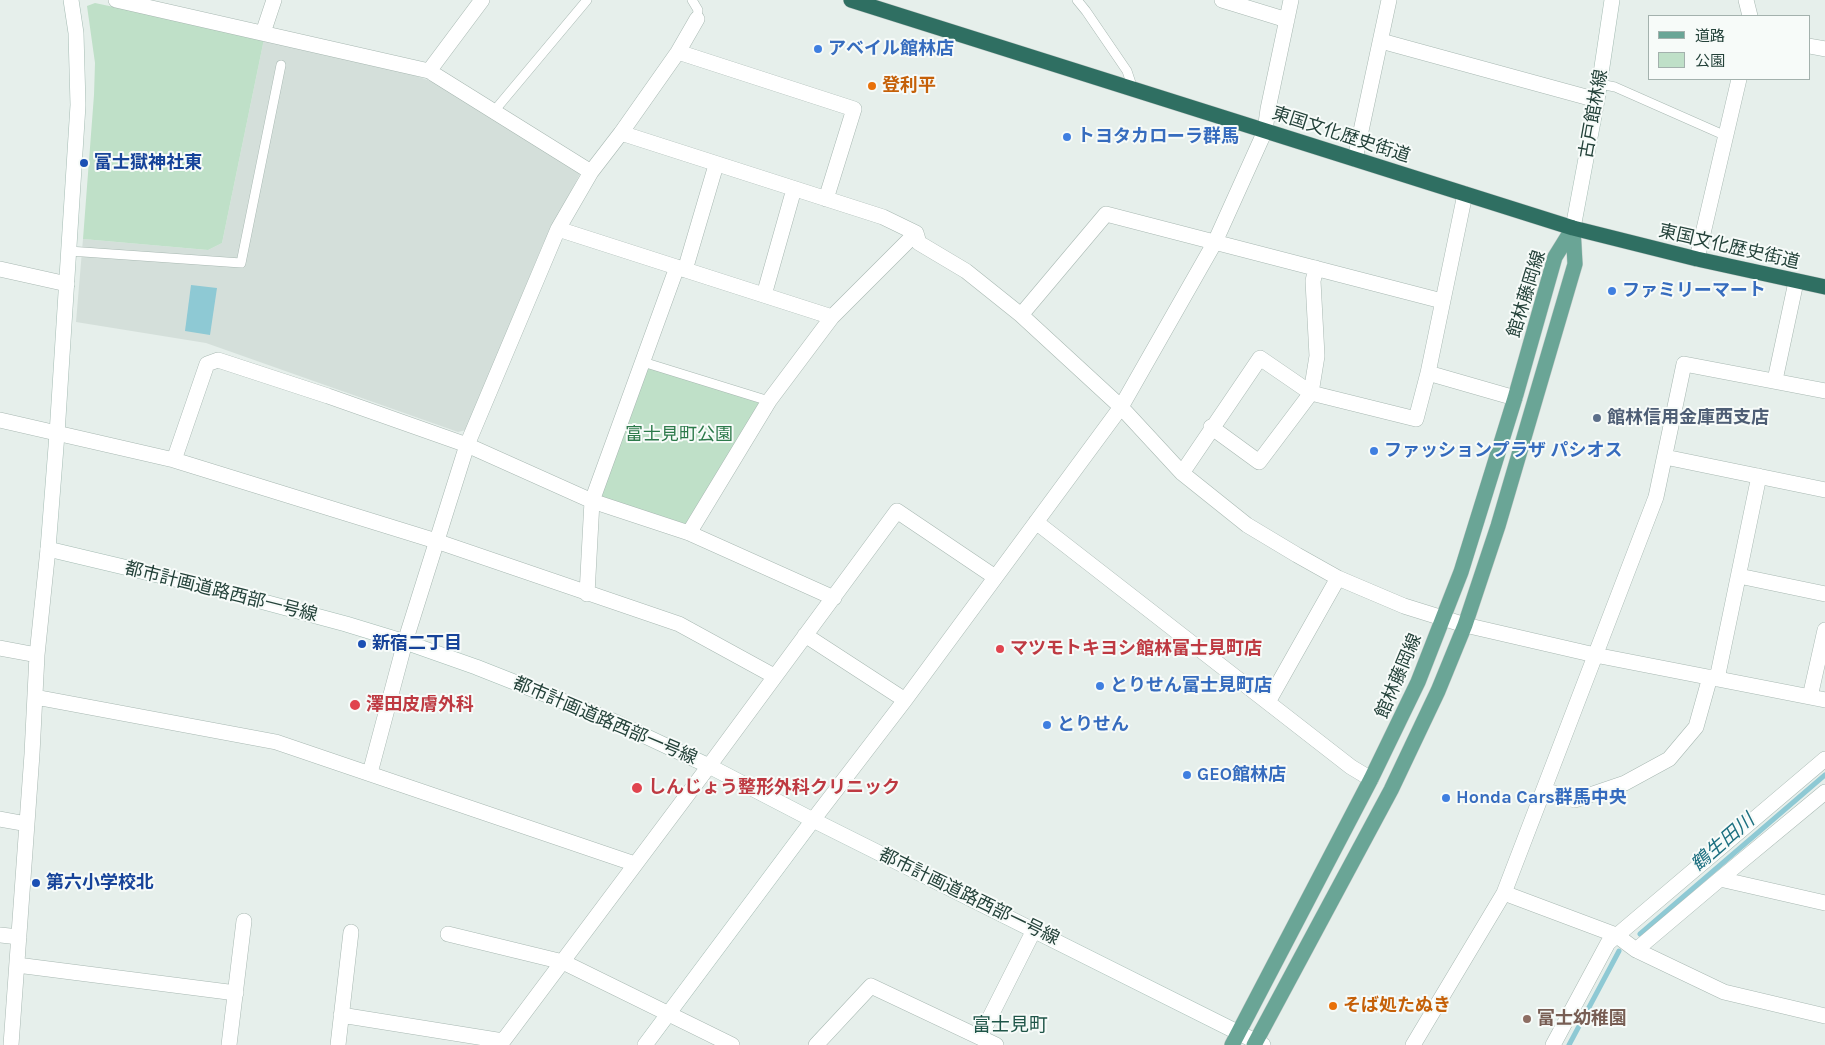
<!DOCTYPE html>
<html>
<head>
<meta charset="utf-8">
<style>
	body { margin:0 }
	#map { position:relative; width:1825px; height:1045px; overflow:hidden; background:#e6efeb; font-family:Karla,"Noto Sans JP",sans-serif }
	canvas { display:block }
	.legend { position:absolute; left:1648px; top:15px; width:162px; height:65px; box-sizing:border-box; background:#f7fbf9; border:1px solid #a3b1ad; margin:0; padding:6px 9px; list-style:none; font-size:15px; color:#24423a }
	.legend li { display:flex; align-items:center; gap:10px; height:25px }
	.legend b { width:25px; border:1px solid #a3b1ad }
</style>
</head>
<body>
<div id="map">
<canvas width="1825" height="1045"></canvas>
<ul class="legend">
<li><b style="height:6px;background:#6aa596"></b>道路</li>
<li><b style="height:14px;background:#bfe0c8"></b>公園</li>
</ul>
</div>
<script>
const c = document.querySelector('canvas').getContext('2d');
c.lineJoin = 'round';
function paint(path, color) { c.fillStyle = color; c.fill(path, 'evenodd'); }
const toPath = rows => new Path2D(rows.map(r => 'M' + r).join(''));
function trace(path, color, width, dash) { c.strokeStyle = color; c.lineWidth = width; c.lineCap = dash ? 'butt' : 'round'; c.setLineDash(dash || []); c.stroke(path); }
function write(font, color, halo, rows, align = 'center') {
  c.font = font + ' Karla,"Noto Sans JP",sans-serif'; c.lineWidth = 4; c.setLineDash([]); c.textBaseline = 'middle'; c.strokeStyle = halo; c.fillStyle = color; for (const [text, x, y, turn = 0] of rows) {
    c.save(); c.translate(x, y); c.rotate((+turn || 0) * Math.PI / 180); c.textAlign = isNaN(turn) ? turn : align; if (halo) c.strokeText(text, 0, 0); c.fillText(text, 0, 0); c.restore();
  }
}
paint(toPath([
	[264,39,380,63,433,82,581,172,543,244,466,430,458,432,206,343,76,322,83,239,208,250,222,243]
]), '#d4dfda');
paint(toPath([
	[95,3,264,39,222,243,208,250,83,239,94,95,95,63,87,6],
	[643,362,769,401,689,533,592,501]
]), '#bfe0c8');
paint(toPath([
	[191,285,217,288,210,335,185,331]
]), '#8ec9d4');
trace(toPath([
	[1640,934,1825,775],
	[1569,1045,1619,951]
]), '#8ec9d4', 5);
const lane = toPath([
	[692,0,698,10,697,19],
	[1077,0,1086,11,1127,71,1133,89],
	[1600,84,1615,87,1726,136],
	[495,110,587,0],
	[69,251,241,263,281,65],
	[643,362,769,401]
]);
const street = toPath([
	[116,0,429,71,591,172],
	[1222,0,1287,20],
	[1746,0,1750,16],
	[263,33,274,0],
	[1381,41,1597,100],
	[1809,46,1825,49],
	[678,52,854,109,826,199],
	[429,71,482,0],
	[621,133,883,217,916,233,919,243,966,271,1021,315,1121,407,1182,473,1247,525,1297,555,1338,578,1404,606,1465,625,1595,655,1825,700],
	[1355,159,1389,0],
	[558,229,832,317],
	[1697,259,1739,79],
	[0,269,67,284],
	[685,270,716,165],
	[764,295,794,189],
	[1021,315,1106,214,1442,301],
	[1428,373,1515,398],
	[1775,380,1796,282],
	[0,420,174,460,436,541,679,624,774,676],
	[1211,427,1259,462,1311,393,1317,356,1313,281,1316,268],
	[1665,457,1825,490],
	[174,460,207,364,218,360,328,396,467,445,592,501,689,533,834,598],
	[1182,473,1260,358,1311,393,1416,419,1428,373,1465,194],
	[1036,522,1351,767,1371,779],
	[689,533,769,401,832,317,916,233],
	[1739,576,1825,594],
	[587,594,592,501,677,267],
	[805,635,905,700],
	[0,648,37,655],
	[1717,679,1759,476],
	[35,697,276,742,635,864],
	[1810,697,1825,630],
	[1268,702,1338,578],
	[370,773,405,642,467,445,558,229,591,172,621,133,678,52,697,19],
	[1544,790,1575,800,1625,783,1669,759,1696,727,1710,677],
	[0,819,27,824],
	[813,820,905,700,1121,407,1215,242,1265,131,1268,109,1291,0],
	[1720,879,1825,903],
	[1504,893,1616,935,1636,950,1720,879,1825,792],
	[448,934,563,962,732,1045],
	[0,935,19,937],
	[1636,950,1724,992,1825,1016],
	[17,965,236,993],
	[341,1015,503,1041,709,766,897,511,995,577],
	[980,1037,1034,930],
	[11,1045,32,754,37,655,48,549],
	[229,1045,244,921],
	[338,1045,351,932],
	[816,1045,871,986,996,1045],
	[1413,1045,1504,893,1656,497,1684,364,1825,391],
	[1553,1045,1608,943,1825,759]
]);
const secondary = toPath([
	[71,0,76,33,78,105,57,434,48,549,208,587,346,624,405,642,476,667,613,721,709,766,813,820,1263,1045],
	[1573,228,1597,100,1612,0],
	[645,1045,813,820]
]);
const primary = toPath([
	[1232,1045,1371,779,1418,682,1461,572,1515,398,1555,257,1573,228],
	[1254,1045,1391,790,1438,691,1465,625,1498,526,1575,264,1573,228]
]);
const highway = toPath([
	[851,0,1573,228,1697,259,1825,287]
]);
trace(lane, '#a8b8b2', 10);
trace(street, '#a8b8b2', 16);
trace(secondary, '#a4bbb3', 16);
trace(primary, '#c2cac8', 16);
trace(highway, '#c2cac8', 16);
trace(lane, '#fff', 9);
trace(street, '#fff', 15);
trace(secondary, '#fff', 15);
trace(primary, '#6aa596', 15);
trace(highway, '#2f6f62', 15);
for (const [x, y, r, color] of [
	[818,49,5,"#3f7fe0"],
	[872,86,5,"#e8710a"],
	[1067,137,5,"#3f7fe0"],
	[84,163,5,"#1a4fb4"],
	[1612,291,5,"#3f7fe0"],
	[1597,418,5,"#5c6f8a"],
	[1374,451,5,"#3f7fe0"],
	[362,644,5,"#1a4fb4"],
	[1000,649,5,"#e0444e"],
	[1100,686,5,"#3f7fe0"],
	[355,705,6,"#e0444e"],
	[1047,725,5,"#3f7fe0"],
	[1187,775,5,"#3f7fe0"],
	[637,788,6,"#e0444e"],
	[1446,798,5,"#3f7fe0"],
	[36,883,5,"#1a4fb4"],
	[1333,1006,5,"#e8710a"],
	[1527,1019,5,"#8d6e63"]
]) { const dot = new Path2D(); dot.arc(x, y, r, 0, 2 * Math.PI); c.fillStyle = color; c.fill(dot); trace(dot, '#f7fbf9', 2); }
write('bold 18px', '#366cbe', '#f7fbf9', [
	["アベイル館林店",828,49],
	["トヨタカローラ群馬",1077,137],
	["ファミリーマート",1622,291],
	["ファッションプラザ パシオス",1384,451],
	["とりせん富士見町店",1110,686],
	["とりせん",1057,725],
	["GEO館林店",1197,775],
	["Honda Cars群馬中央",1456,798]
], 'left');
write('bold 18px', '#c56008', '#f7fbf9', [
	["登利平",882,86],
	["そば処たぬき",1343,1006]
], 'left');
write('18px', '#24423a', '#f7fbf9', [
	["古戸館林線",1594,114,-80],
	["東国文化歴史街道",1341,135,18],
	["東国文化歴史街道",1729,247,13],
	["館林藤岡線",1527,294,-73],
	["都市計画道路西部一号線",221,592,14],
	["館林藤岡線",1399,676,-67],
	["都市計画道路西部一号線",605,721,23],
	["都市計画道路西部一号線",969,897,26]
]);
write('bold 18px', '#164399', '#f7fbf9', [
	["富士獄神社東",94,163],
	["新宿二丁目",372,644],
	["第六小学校北",46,883]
], 'left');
write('bold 18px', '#4e5e75', '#f7fbf9', [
	["館林信用金庫西支店",1607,418]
], 'left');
write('18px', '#2d7a4b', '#f7fbf9', [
	["富士見町公園",679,435]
]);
write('bold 18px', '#be3a42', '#f7fbf9', [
	["マツモトキヨシ館林富士見町店",1010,649],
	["澤田皮膚外科",366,705],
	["しんじょう整形外科クリニック",648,788]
], 'left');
write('bold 18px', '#785e54', '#f7fbf9', [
	["富士幼稚園",1537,1019]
], 'left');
write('italic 19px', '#1c6f80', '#f7fbf9', [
	["鶴生田川",1723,843,-41]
]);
write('19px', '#1f5548', '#f7fbf9', [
	["富士見町",1010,1026]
]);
</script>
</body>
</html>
